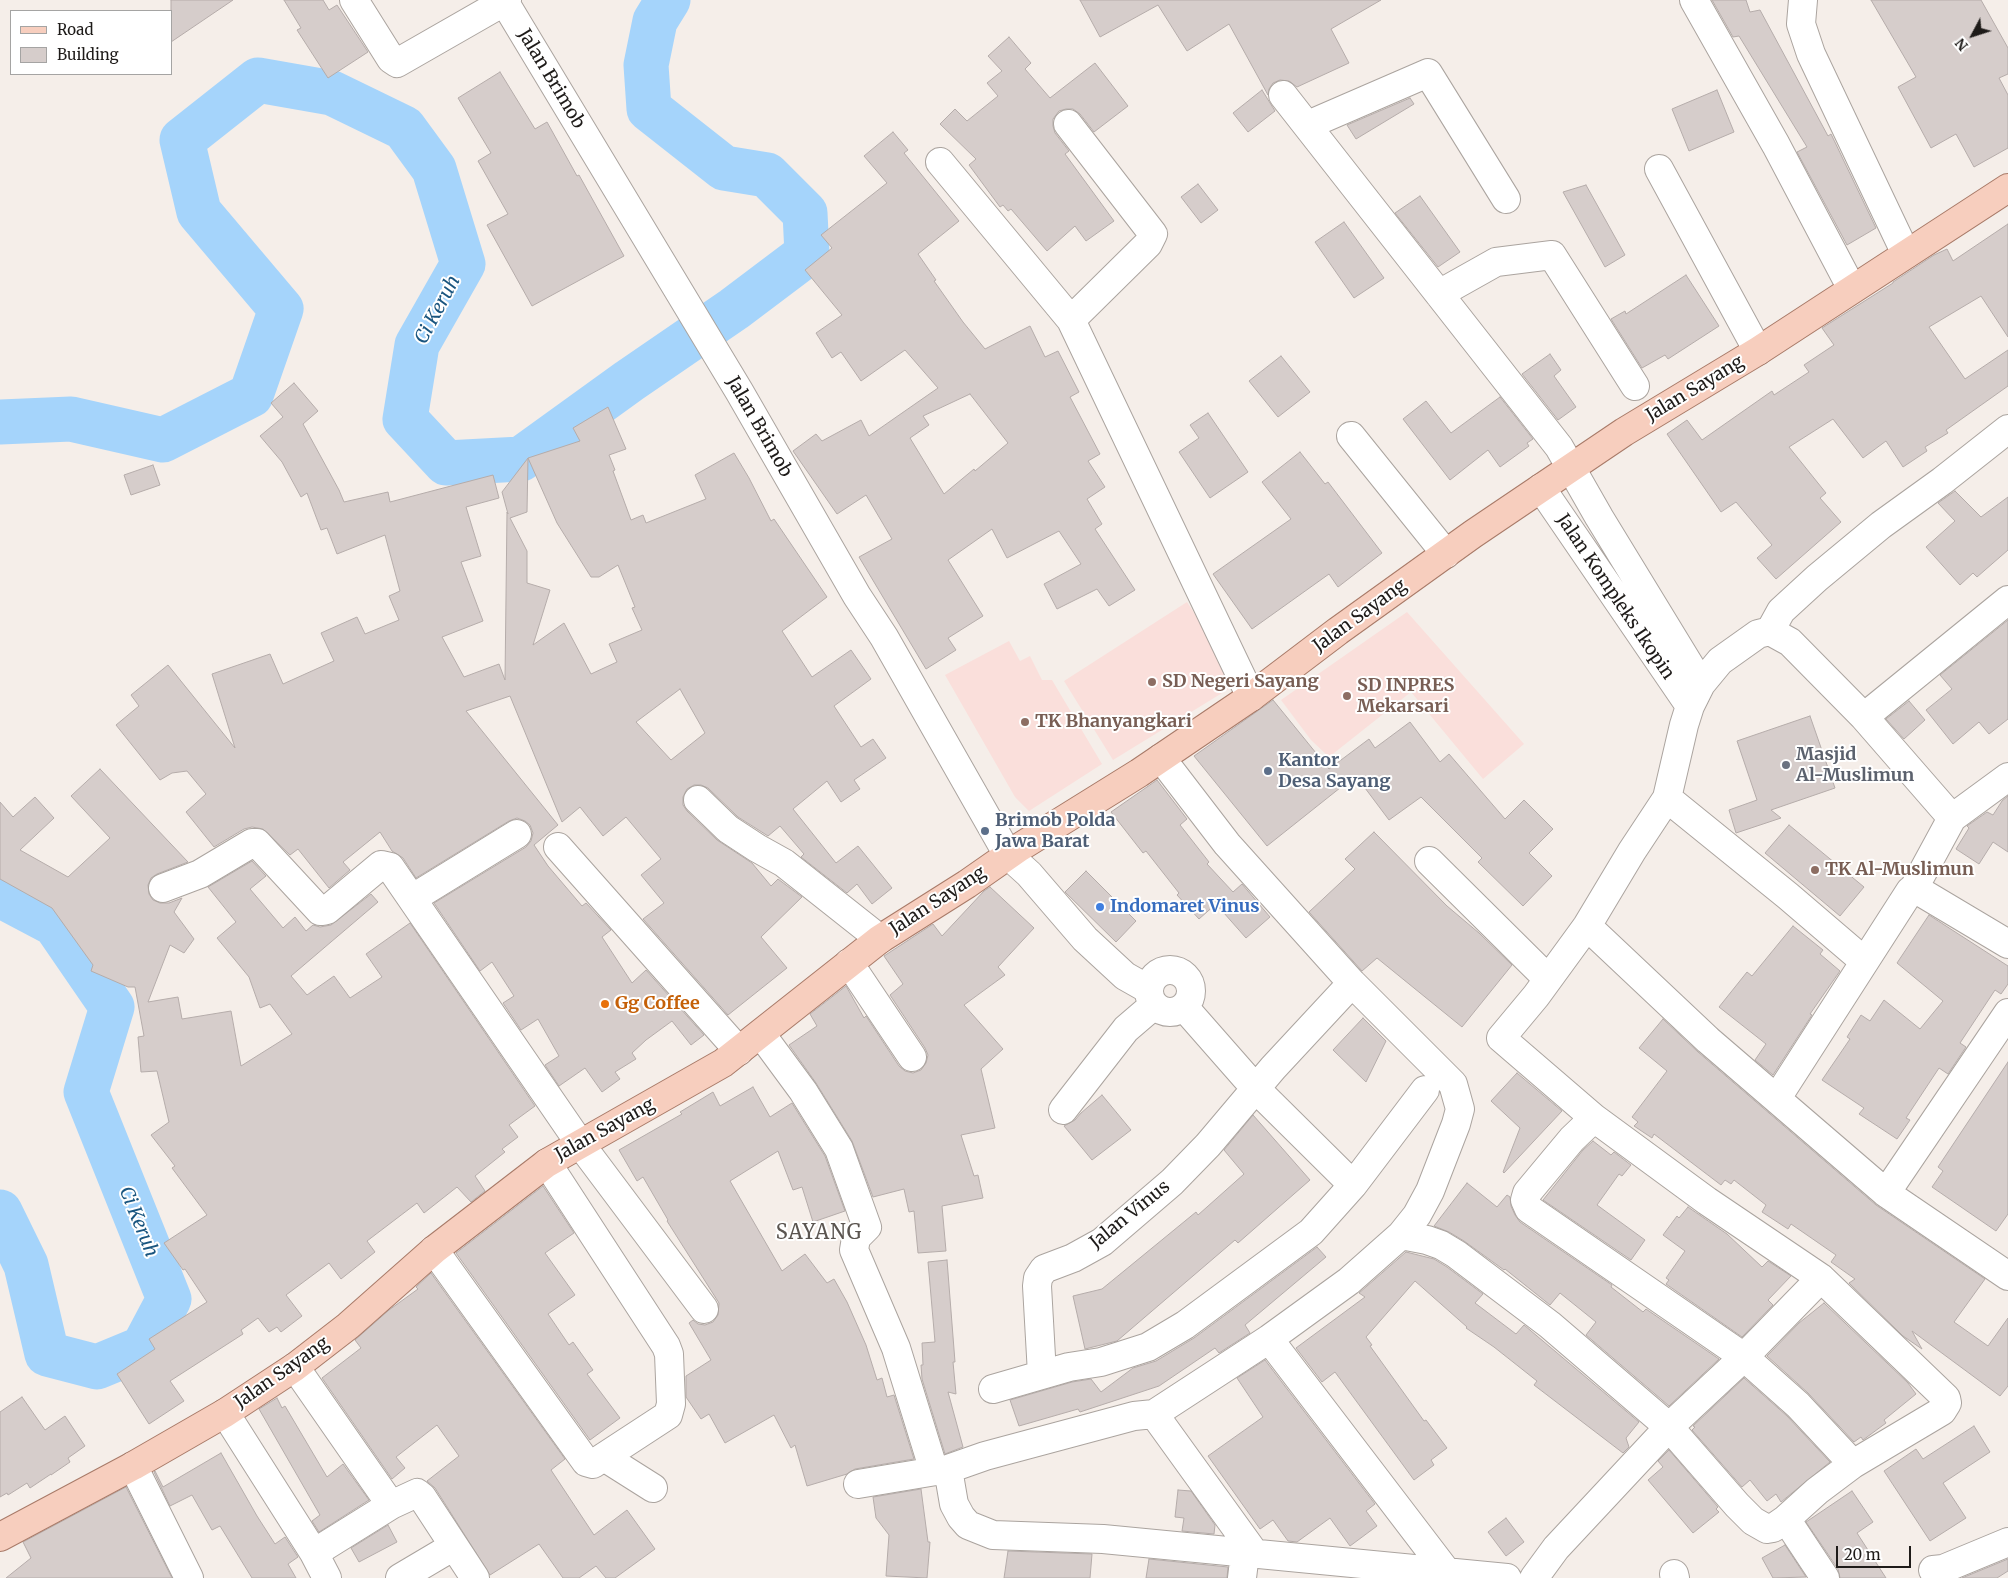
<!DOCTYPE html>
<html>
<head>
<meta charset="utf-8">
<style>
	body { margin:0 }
	#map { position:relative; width:2008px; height:1578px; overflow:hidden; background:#f5eee9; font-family:Merriweather,serif }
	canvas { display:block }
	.legend { position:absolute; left:10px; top:10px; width:162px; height:65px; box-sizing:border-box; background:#fff; border:1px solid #a5a4a3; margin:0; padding:6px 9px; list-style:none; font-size:15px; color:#1e1b19 }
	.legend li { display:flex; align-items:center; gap:10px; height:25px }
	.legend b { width:25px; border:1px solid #a5a4a3 }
	.north { position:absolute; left:1948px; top:10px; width:50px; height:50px; -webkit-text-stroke:4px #fff; paint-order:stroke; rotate:230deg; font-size:14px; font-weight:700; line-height:20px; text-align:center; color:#1e1b19 }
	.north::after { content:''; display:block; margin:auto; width:18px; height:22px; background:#1e1b19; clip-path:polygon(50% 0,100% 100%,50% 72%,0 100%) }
	.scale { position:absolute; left:1836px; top:1546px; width:75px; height:22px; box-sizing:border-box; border:2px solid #1e1b19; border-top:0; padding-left:6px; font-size:15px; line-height:18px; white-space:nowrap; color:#1e1b19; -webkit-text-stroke:4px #fff; paint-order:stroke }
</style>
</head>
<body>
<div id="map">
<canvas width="2008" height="1578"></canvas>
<ul class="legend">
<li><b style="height:6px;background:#f7cebe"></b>Road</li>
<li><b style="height:14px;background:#d6cdcb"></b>Building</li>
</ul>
<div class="north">N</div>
<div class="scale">20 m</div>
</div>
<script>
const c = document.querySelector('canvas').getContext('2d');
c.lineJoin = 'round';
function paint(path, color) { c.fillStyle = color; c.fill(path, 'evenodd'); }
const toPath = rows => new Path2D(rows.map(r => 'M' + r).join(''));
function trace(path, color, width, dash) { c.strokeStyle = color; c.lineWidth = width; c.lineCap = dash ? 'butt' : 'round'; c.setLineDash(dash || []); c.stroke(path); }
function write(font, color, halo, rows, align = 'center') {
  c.font = font + ' Merriweather,serif'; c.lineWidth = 4; c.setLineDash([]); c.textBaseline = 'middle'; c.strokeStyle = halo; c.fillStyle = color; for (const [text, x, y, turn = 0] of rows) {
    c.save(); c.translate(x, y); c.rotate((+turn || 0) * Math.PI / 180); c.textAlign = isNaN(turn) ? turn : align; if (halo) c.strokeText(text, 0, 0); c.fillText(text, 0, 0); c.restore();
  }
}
paint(toPath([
	[1187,602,1240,682,1113,760,1064,681],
	[1407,612,1524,744,1483,779,1411,692,1329,757,1311,740,1281,700],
	[1009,641,1020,661,1030,656,1042,680,1052,680,1102,764,1029,811,1015,797,945,675]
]), '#fadfdb');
trace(toPath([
	[0,422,71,419,163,440,251,395,281,309,199,212,182,140,258,80,332,93,404,128,434,169,463,264,417,345,405,419,446,463,521,459,629,381,734,309,807,254,805,213,767,175,724,168,649,109,646,65,655,21,668,0],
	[0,895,55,924,112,1007,86,1092,169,1299,143,1348,97,1367,47,1354,26,1265,0,1212]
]), '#a5d4fb', 45);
const building = toPath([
	[171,0,233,0,171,42,171,0],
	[284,0,323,0,329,10,337,5,368,52,328,78,297,30,301,28,284,0],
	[1080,0,1381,0,1331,29,1349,63,1297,87,1289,81,1280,80,1273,83,1269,89,1268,95,1229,24,1187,51,1158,5,1100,37,1080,0],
	[1712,0,1746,0,1750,12,1760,10,1828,136,1831,134,1832,136,1876,228,1847,245,1797,152,1807,147,1739,36,1733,37,1712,0],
	[1871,0,1981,0,2008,48,2008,74,1999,78,2008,95,2008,148,1974,167,1956,134,1931,148,1898,87,1916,77,1871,0],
	[1009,37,1031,63,1025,69,1050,98,1095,63,1128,106,1094,132,1080,114,1073,109,1066,109,1059,111,1053,119,1053,126,1055,133,1069,151,1065,154,1114,221,1086,241,1075,226,1047,251,1011,209,1008,211,1003,205,1000,207,969,165,976,159,940,124,955,109,967,121,998,96,987,83,1002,71,988,56,1009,37],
	[500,72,535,129,547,122,577,176,579,175,624,256,532,306,487,225,508,214,478,161,491,153,458,98,500,72],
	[1262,90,1275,111,1248,132,1233,113,1262,90],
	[1717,90,1734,132,1689,151,1672,109,1717,90],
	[1410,98,1414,104,1356,139,1347,125,1410,98],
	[893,132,908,150,904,153,959,221,918,254,936,280,934,281,963,322,985,349,1030,326,1045,357,1058,351,1079,392,1070,397,1100,454,1088,461,1105,487,1087,499,1102,524,1095,529,1135,590,1109,606,1097,589,1057,609,1044,584,1081,564,1059,531,1007,558,992,529,948,560,983,616,948,638,956,650,926,669,859,557,892,539,866,495,837,514,793,451,816,434,822,441,861,420,869,436,938,388,905,350,861,381,841,352,832,358,816,333,842,315,805,270,832,248,821,235,887,183,864,156,893,132],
	[970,394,1008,443,975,471,974,469,944,494,910,438,929,425,923,416,970,394],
	[1198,184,1218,210,1201,223,1181,197,1198,184],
	[1586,185,1625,255,1605,267,1563,192,1586,185],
	[1420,196,1460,252,1438,267,1395,213,1420,196],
	[1344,222,1384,278,1354,298,1315,242,1344,222],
	[2008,224,2008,337,1981,296,1929,327,1965,379,2008,350,2008,386,1946,430,1948,433,1925,447,1927,451,1903,467,1886,441,1863,458,1833,419,1789,447,1826,493,1820,498,1841,522,1776,579,1757,558,1772,545,1736,502,1721,512,1667,434,1687,420,1702,440,1772,391,1774,395,1809,372,1804,365,1834,345,1822,328,1893,283,1893,282,1934,255,1947,249,1953,261,2008,224],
	[1686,275,1719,326,1668,359,1665,355,1642,368,1611,319,1625,311,1626,314,1686,275],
	[1550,354,1561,370,1554,376,1576,407,1558,420,1522,374,1550,354],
	[1281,356,1310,392,1278,417,1249,381,1281,356],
	[294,383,318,411,303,424,339,490,344,502,388,492,390,502,493,475,499,498,466,507,481,556,461,562,483,621,442,637,464,677,499,664,505,680,507,512,508,514,502,492,528,458,527,512,510,518,527,551,527,583,550,590,533,645,564,623,591,674,617,662,609,644,642,630,632,608,635,607,618,565,599,577,591,577,557,523,528,458,580,441,573,428,608,407,626,449,609,455,615,470,613,471,631,520,643,515,646,523,706,499,695,475,734,453,749,478,771,521,774,519,827,597,782,631,812,677,851,650,871,679,834,706,861,747,873,739,886,758,854,780,860,789,841,802,827,781,793,809,836,863,858,846,892,888,872,904,857,884,847,893,801,857,804,854,780,826,768,836,738,817,708,788,701,785,694,785,687,789,683,797,683,805,687,811,717,840,752,863,771,886,778,879,802,897,761,937,787,968,728,1015,643,919,664,903,641,875,661,859,626,817,603,836,580,807,562,822,510,696,466,711,558,825,534,845,548,866,582,906,586,903,611,930,602,937,632,983,646,970,704,1035,691,1045,672,1021,646,1040,632,1053,636,1059,615,1072,620,1079,602,1092,585,1068,559,1086,545,1065,559,1056,538,1019,521,1030,503,1003,514,996,492,962,480,971,434,903,526,847,531,841,533,833,530,825,525,821,517,818,509,821,416,878,403,858,392,851,380,832,343,862,350,870,329,888,298,849,290,855,263,829,252,827,244,829,214,847,186,812,206,794,187,771,172,773,160,780,116,725,139,706,131,695,168,665,235,748,212,674,270,654,283,684,334,661,321,633,357,617,365,634,399,620,389,596,400,591,385,535,337,554,327,528,321,530,307,493,301,497,282,462,260,436,283,417,271,403,294,383],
	[680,689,705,733,671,760,636,722,680,689],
	[1500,397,1533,439,1527,443,1529,446,1500,467,1488,450,1450,480,1403,419,1426,401,1451,433,1500,397],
	[1208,413,1248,472,1210,498,1179,452,1199,438,1190,425,1208,413],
	[1300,452,1325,484,1328,482,1382,553,1338,587,1329,574,1252,629,1213,574,1291,519,1262,482,1300,452],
	[153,465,160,485,131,495,124,475,153,465],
	[1955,491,1981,517,2008,497,2008,550,1977,577,1973,573,1960,585,1926,547,1955,521,1938,503,1955,491],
	[2008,620,2008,719,1989,734,1979,722,1953,744,1926,710,1952,689,1940,675,2008,620],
	[1273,700,1329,769,1369,739,1375,748,1410,722,1440,762,1449,754,1505,819,1524,800,1553,829,1529,853,1552,876,1523,906,1478,862,1482,858,1421,797,1389,820,1359,780,1354,785,1350,780,1267,846,1194,756,1273,700],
	[1909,701,1925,720,1904,739,1886,719,1909,701],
	[1810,716,1835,788,1771,810,1781,818,1736,833,1729,810,1757,800,1737,741,1810,716],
	[100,769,188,862,157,874,151,878,148,885,149,894,153,900,160,903,169,903,182,898,174,912,194,939,184,953,170,945,148,1002,178,997,182,1019,231,1011,241,1066,292,1034,270,1004,260,1008,249,977,217,938,236,922,208,887,252,861,266,876,250,889,283,928,295,917,306,931,313,925,320,927,331,925,371,894,378,902,291,976,307,995,334,976,350,998,382,977,366,954,410,923,535,1106,509,1125,518,1137,502,1149,505,1152,475,1176,485,1191,471,1202,457,1187,424,1213,417,1203,367,1241,375,1252,341,1279,329,1263,286,1295,302,1316,281,1332,277,1327,269,1332,258,1318,241,1330,243,1334,170,1381,184,1401,149,1424,117,1374,155,1349,149,1339,207,1302,185,1269,183,1270,164,1243,207,1215,172,1168,175,1166,151,1135,169,1122,157,1071,141,1072,138,1037,144,1036,135,987,128,987,91,971,93,965,52,908,0,879,0,802,13,817,35,797,54,818,20,850,68,877,110,838,71,796,100,769],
	[1157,780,1187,819,1180,825,1209,862,1207,864,1233,892,1242,884,1270,917,1246,938,1216,904,1199,919,1177,895,1179,893,1146,851,1143,853,1111,812,1157,780],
	[2008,796,2008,852,1993,842,1979,864,1956,849,1969,828,1967,826,1987,812,1993,815,2002,801,2008,796],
	[1789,825,1864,887,1840,916,1765,853,1789,825],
	[1374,832,1447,906,1479,933,1512,965,1462,1027,1377,958,1362,971,1309,912,1355,869,1345,859,1374,832],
	[1086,871,1136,921,1116,942,1065,892,1086,871],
	[990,887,1034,928,998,967,1005,975,964,1005,1003,1049,981,1069,995,1128,961,1135,974,1176,978,1175,983,1198,942,1206,946,1251,918,1253,914,1211,909,1212,904,1189,873,1197,852,1141,816,1083,789,1045,817,1026,810,1014,846,986,864,1018,866,1016,899,1066,905,1071,913,1073,921,1070,926,1063,928,1055,925,1048,890,995,903,984,884,956,933,924,942,936,984,891,990,887],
	[1929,915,2008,966,2008,984,2001,994,1995,990,1960,1043,1966,1047,1948,1074,1939,1068,1906,1118,1910,1120,1897,1139,1859,1114,1864,1108,1822,1080,1850,1039,1847,1037,1861,1015,1870,1021,1884,1000,1920,1029,1943,1001,1897,963,1929,915],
	[1793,926,1823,950,1820,954,1840,971,1810,1014,1812,1015,1773,1075,1755,1060,1766,1044,1719,1007,1747,972,1752,976,1793,926],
	[1363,1018,1386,1041,1366,1082,1333,1050,1363,1018],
	[1663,1019,1698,1052,1876,1205,1985,1279,1954,1322,1988,1346,2008,1318,2008,1386,2000,1396,1912,1331,1922,1349,1903,1336,1849,1283,1855,1279,1831,1262,1836,1255,1791,1224,1788,1229,1762,1212,1766,1205,1734,1180,1731,1184,1725,1180,1721,1185,1654,1134,1652,1138,1634,1126,1638,1122,1632,1117,1667,1071,1639,1048,1663,1019],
	[2008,1062,2008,1214,1996,1231,1932,1187,1943,1171,1938,1167,2008,1062],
	[1517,1073,1562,1111,1504,1173,1503,1172,1520,1128,1491,1101,1517,1073],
	[753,1087,770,1117,792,1103,825,1156,845,1211,813,1222,802,1187,793,1190,778,1151,730,1181,782,1271,805,1254,827,1283,834,1279,847,1302,866,1345,877,1380,882,1378,887,1397,894,1395,914,1459,855,1469,847,1474,807,1486,795,1445,791,1448,774,1415,725,1443,709,1414,701,1419,686,1397,686,1376,711,1360,689,1323,693,1320,698,1324,705,1325,713,1322,718,1315,719,1303,667,1221,668,1220,643,1177,637,1181,619,1150,682,1114,680,1112,713,1092,720,1106,753,1087],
	[1102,1095,1131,1130,1092,1160,1064,1126,1075,1120,1081,1113,1102,1095],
	[1253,1115,1310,1180,1238,1243,1235,1240,1117,1341,1085,1349,1073,1296,1102,1289,1196,1212,1198,1215,1244,1174,1224,1150,1253,1115],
	[1593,1141,1611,1155,1614,1152,1631,1165,1622,1176,1619,1174,1597,1205,1645,1240,1631,1260,1543,1200,1583,1150,1593,1141],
	[1467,1183,1497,1207,1507,1195,1510,1197,1511,1206,1515,1215,1520,1222,1612,1285,1611,1287,1643,1312,1646,1309,1719,1359,1669,1406,1586,1335,1596,1322,1560,1293,1550,1305,1505,1269,1504,1270,1464,1241,1449,1232,1434,1226,1467,1183],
	[543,1186,574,1233,545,1253,575,1295,548,1314,569,1345,573,1342,593,1370,587,1374,620,1418,590,1440,456,1253,543,1186],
	[1688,1207,1727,1234,1762,1267,1768,1261,1791,1276,1768,1300,1773,1305,1742,1337,1666,1284,1669,1280,1666,1278,1685,1251,1663,1235,1677,1216,1679,1218,1688,1207],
	[1317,1247,1326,1257,1245,1325,1250,1333,1219,1353,1215,1348,1159,1386,1080,1412,1078,1409,1019,1426,1010,1400,1072,1382,1091,1379,1101,1392,1133,1368,1156,1361,1194,1338,1317,1247],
	[1406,1252,1434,1259,1447,1267,1483,1294,1475,1303,1516,1334,1524,1325,1639,1422,1626,1438,1629,1447,1623,1453,1534,1385,1537,1381,1494,1347,1466,1328,1467,1327,1415,1281,1366,1337,1372,1345,1370,1346,1424,1421,1426,1420,1447,1448,1431,1460,1434,1465,1414,1480,1335,1372,1322,1382,1296,1348,1365,1297,1359,1293,1406,1252],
	[947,1260,955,1362,953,1362,956,1394,948,1392,963,1447,945,1454,922,1379,921,1365,923,1365,922,1343,935,1342,928,1262,947,1260],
	[431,1273,565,1459,551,1470,594,1535,627,1510,655,1549,615,1578,606,1578,596,1566,579,1578,563,1578,539,1544,490,1575,435,1488,427,1481,459,1456,437,1425,396,1457,405,1468,392,1479,322,1378,361,1348,355,1340,389,1310,418,1289,416,1287,431,1273],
	[1824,1303,1908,1383,1916,1394,1884,1420,1886,1423,1863,1440,1861,1437,1854,1442,1808,1393,1767,1356,1799,1323,1824,1303],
	[1265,1360,1375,1504,1366,1511,1377,1526,1350,1546,1330,1518,1297,1542,1288,1541,1273,1520,1260,1529,1208,1456,1263,1417,1237,1378,1265,1360],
	[1744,1378,1787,1416,1830,1462,1781,1502,1776,1494,1767,1501,1750,1480,1742,1487,1692,1430,1695,1427,1693,1426,1744,1378],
	[22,1397,45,1430,65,1416,85,1446,68,1458,70,1462,51,1475,51,1474,30,1488,27,1483,8,1495,7,1493,0,1497,0,1412,22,1397],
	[277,1398,282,1408,285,1406,327,1477,343,1464,369,1500,319,1532,312,1521,320,1515,259,1409,277,1398],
	[1974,1426,1990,1452,1943,1483,1966,1518,1930,1541,1884,1471,1916,1449,1923,1459,1974,1426],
	[1669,1450,1718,1507,1716,1509,1719,1512,1693,1533,1648,1480,1663,1467,1658,1461,1669,1450],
	[221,1453,257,1516,275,1544,285,1537,298,1557,288,1564,296,1578,252,1578,220,1526,212,1530,192,1495,170,1506,154,1472,155,1471,163,1487,221,1453],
	[126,1487,172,1578,6,1578,31,1558,23,1542,126,1487],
	[921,1489,928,1542,930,1542,927,1578,886,1576,889,1535,876,1518,873,1497,921,1489],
	[1178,1490,1191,1491,1215,1525,1214,1534,1182,1531,1184,1518,1175,1517,1178,1490],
	[1852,1491,1873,1522,1857,1533,1886,1578,1840,1578,1838,1569,1806,1522,1852,1491],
	[1506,1518,1524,1542,1506,1556,1488,1532,1506,1518],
	[388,1525,397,1542,359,1562,351,1548,388,1525],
	[1785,1545,1806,1577,1773,1578,1762,1558,1785,1545],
	[1008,1551,1092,1554,1090,1578,1004,1578,1008,1551],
	[1149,1559,1228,1567,1227,1578,1146,1578,1149,1559],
	[2008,1559,2008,1571,1997,1578,1962,1578,2008,1559]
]);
paint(building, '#d6cdcb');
trace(building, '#b5acaa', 1);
const minor = toPath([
	[354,0,391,59,397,63,507,0],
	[1694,0,1776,145,1852,289],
	[1803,0,1801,24,1811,54,1906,254],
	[504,1,739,391,857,596,884,637,1008,855,1029,874,1085,939,1125,976,1148,989],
	[1283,95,1559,447,1599,517,1701,684],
	[1068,124,1153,234,1148,244,1071,320,1251,697],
	[1308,125,1428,73,1506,199],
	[940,162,1071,320],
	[1659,169,1758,351],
	[1439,294,1496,262,1552,255,1635,386],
	[1351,436,1446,554],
	[1541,488,1690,706],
	[1770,631,1781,611,1817,578,1881,525,1942,481,2008,429],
	[1864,717,2008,600],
	[1667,798,1788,896,1864,961],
	[698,800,728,829,757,848,784,863,880,939],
	[558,847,739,1051],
	[1429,861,1548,979],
	[163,888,200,874,252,843,257,843,320,911,323,911,327,910,381,865,390,867,581,1145,704,1309],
	[1914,888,2008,944],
	[413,898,517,834],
	[1587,926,1708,1040,1886,1193,2008,1276],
	[849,963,912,1057],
	'1149 991a21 21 0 1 1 42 0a21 21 0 1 1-42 0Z',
	[1184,1007,1256,1089,1353,1185],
	[761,1034,803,1091,839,1149,867,1227,856,1238,854,1250,896,1348,934,1471],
	[1777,1098,1910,891,1914,888,1952,818,2008,777],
	[1063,1110,1126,1029,1154,1005],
	[1594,1118,1572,1139,1527,1193,1525,1200,1529,1209,1744,1357,1798,1405,1853,1464],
	[1886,1193,2008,1013],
	[1401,1235,1427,1240,1441,1245,1456,1254,1550,1325,1669,1427,1737,1505,1753,1521,1767,1529,1773,1528,1786,1519,1817,1491,1853,1464,1942,1411,1947,1403,1946,1398,1821,1278,1707,1201,1594,1118,1501,1038,1536,996,1587,926,1632,851,1667,798,1684,725,1690,706,1701,684,1720,661,1758,634,1770,631,1790,642,1864,717,1952,818],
	[434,1250,586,1462,593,1464,668,1415,671,1404,669,1354,666,1346,547,1163],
	[1269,1339,1446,1571],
	[295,1367,391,1505],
	[1042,1374,1037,1286,1038,1278,1044,1269,1073,1258,1102,1242,1172,1182,1208,1145,1273,1068,1352,983],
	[993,1389,1069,1367,1101,1362,1148,1347,1185,1325,1311,1232,1353,1185,1425,1090],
	[225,1413,314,1553,327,1578],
	[1154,1414,1255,1554],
	[604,1457,653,1488],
	[133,1466,189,1578],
	[948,1469,954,1504,961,1517,968,1525,993,1535,1103,1539,1507,1578],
	[858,1484,948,1469,985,1456,1134,1416,1154,1414,1269,1339,1349,1281,1401,1235,1417,1215,1430,1191,1456,1124,1460,1109,1453,1084,1352,983,1227,844,1161,758],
	[1786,1519,1825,1578],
	[314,1553,391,1505,417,1493,422,1497,475,1578],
	[1933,1570,1943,1569,2008,1542],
	[1674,1574,1675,1578],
	[400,1578,454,1546],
	[1242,1578,1245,1553],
	[1534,1578,1556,1548,1669,1427,1744,1357,1821,1278]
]);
const major = toPath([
	[0,1537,133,1466,225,1413,295,1367,348,1326,434,1250,547,1163,723,1063,880,939,967,884,1020,847,1139,773,1251,697,1338,631,1473,534,1624,432,1758,351,2008,188]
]);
trace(minor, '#aba49f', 30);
trace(major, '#a87a68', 30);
trace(minor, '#fff', 28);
trace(major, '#f7cebe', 28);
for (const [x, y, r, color] of [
	[1152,682,5,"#8d6e63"],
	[1347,696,5,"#8d6e63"],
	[1025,722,5,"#8d6e63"],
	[1786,765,5,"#6b7280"],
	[1268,771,5,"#5c6f8a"],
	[985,831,5,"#5c6f8a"],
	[1815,870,5,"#8d6e63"],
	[1100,907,5,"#3f7fe0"],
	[605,1004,5,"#e8710a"]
]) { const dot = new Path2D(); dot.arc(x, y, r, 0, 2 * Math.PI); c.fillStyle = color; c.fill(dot); trace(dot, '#fff', 2); }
write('18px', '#1e1b19', '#fff', [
	["Jalan Brimob",551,79,59],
	["Jalan Sayang",1695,389,-31],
	["Jalan Brimob",759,427,60],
	["Jalan Kompleks Ikopin",1615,597,56],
	["Jalan Sayang",1360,616,-36],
	["Jalan Sayang",938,901,-33],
	["Jalan Sayang",605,1130,-29],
	["Jalan Vinus",1130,1215,-39],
	["Jalan Sayang",282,1373,-35]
]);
write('bold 18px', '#785e54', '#fff', [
	["SD Negeri Sayang",1162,682],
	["SD INPRES",1357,686],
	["Mekarsari",1357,707],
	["TK Bhanyangkari",1035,722],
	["TK Al-Muslimun",1825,870]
], 'left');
write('bold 18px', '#5b616d', '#fff', [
	["Masjid",1796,755],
	["Al-Muslimun",1796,776]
], 'left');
write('bold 18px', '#4e5e75', '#fff', [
	["Kantor",1278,761],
	["Desa Sayang",1278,782],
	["Brimob Polda",995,821],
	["Jawa Barat",995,842]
], 'left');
write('bold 18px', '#366cbe', '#fff', [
	["Indomaret Vinus",1110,907]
], 'left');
write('bold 18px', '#c56008', '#fff', [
	["Gg Coffee",615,1004]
], 'left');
write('italic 19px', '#19557f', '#fff', [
	["Ci Keruh",438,310,-62],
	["Ci Keruh",138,1222,68]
]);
c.letterSpacing = '1px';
write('20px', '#5b5550', '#fff', [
	["SAYANG",819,1233]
]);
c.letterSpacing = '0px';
</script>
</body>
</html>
